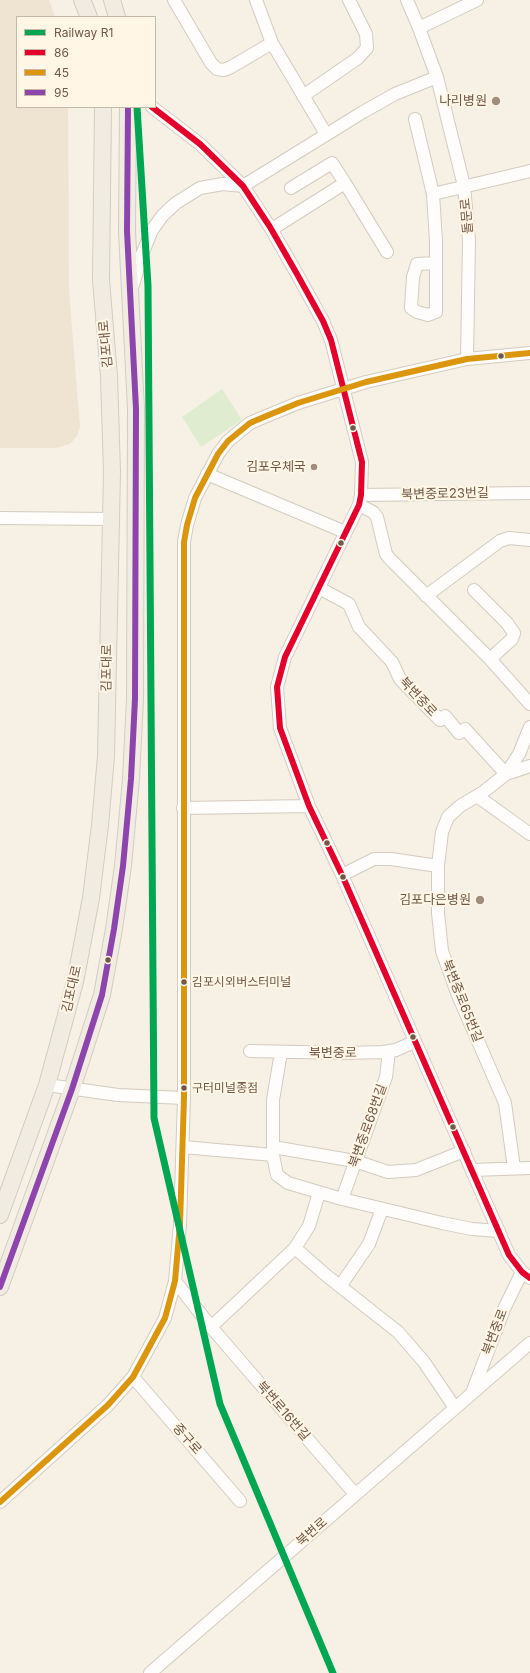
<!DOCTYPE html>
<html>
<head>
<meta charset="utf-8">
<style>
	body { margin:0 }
	#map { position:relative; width:530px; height:1673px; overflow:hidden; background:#f6f0e5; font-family:Inter,sans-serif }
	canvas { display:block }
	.legend { position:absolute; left:16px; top:16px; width:140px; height:92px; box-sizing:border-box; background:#fff6e5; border:1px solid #c6b7a6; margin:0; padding:5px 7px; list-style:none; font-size:12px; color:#715847 }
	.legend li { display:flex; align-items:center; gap:8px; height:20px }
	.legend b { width:20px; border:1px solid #c6b7a6 }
</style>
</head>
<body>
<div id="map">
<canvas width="530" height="1673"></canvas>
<ul class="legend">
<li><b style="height:5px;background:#00a651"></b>Railway R1</li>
<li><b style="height:5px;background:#e4002b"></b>86</li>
<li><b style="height:5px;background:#dc960e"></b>45</li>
<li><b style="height:5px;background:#8e44ad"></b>95</li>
</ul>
</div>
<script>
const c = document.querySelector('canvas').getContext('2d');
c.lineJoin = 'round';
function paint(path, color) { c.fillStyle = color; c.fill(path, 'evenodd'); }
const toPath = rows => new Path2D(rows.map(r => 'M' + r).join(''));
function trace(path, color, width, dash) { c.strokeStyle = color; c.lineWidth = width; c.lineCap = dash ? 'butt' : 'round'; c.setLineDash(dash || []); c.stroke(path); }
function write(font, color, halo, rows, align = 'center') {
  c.font = font + ' Inter,"Noto Sans KR",sans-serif'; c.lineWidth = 4; c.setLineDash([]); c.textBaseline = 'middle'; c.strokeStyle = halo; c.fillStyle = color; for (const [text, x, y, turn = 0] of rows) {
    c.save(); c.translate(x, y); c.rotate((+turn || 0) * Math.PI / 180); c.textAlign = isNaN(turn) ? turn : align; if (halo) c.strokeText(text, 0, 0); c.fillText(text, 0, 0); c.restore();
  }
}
paint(toPath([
	[0,0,49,0,55,17,17,17,17,107,68,107,69,291,80,427,77,436,70,444,56,448,0,448]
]), '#efe3d2');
paint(toPath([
	[222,389,242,420,201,447,182,417]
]), '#e0ecd0');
const minor = toPath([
	[174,0,211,63,217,69,224,70,231,67,272,43],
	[256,0,272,43,326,134],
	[407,0,419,28,437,77,464,186,469,240,467,359],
	[419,28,477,0],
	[303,96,358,58,367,48,366,34,349,0],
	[152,107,200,144,243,186,270,227,297,274,323,321,331,340,362,462,361,495,359,505,285,657,277,687,280,728,309,806,342,875,509,1255,522,1272,530,1278],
	[415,119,433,194],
	[291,188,332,163,345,183],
	[272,229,345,183,387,252],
	[436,263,417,264,413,277,411,308,417,312,428,315,436,312,436,241,433,194,530,171],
	[133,285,141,257,152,230,163,215,176,203,200,188,223,184,243,186,363,112,395,94,437,77],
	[207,474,345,532],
	[361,495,530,493],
	[359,505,373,512,377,517,386,554,389,558,490,659,530,704],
	[0,518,110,519],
	[319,588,349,604,359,627,392,662,400,679,440,720,445,716,459,733,465,729,506,774,530,766],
	[474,590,507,623,514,633,512,639,490,659],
	[426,596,500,541,509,538,530,540],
	[477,796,530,834],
	[183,808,309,806],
	[342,875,374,859,391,859,438,866],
	[250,1051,345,1053,383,1052,396,1050,414,1042],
	[47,1085,118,1095,184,1098],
	[183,1147,273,1155,277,1175,288,1183,342,1199,442,1223,472,1229,499,1231],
	[273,1147,355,1161,388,1172,416,1170,464,1151],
	[273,1154,273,1100,281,1052],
	[514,1168,505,1103,457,993,442,951,438,913,438,866,442,832,448,817,460,806,482,793,506,774,519,754,530,727],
	[472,1170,530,1168],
	[342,1199,386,1077,389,1051],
	[295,1248,327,1276,398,1332,424,1362,455,1408],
	[175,1281,211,1327,355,1494],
	[341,1285,369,1244,382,1209],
	[211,1327,295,1248,309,1226,319,1193],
	[133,1377,240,1501],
	[472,1393,504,1309,522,1272],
	[0,1502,108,1405,133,1377,165,1318,175,1281,180,1224,184,1098,184,542,187,525,195,498,218,454,228,441,250,423,264,417,298,403,366,382,467,359,530,353],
	[150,1673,530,1343]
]);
const major = toPath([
	[82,0,89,17],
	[112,0,117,17],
	[0,1215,47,1085,75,982,91,898,100,825,106,756,112,472,109,376,101,280,103,107],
	[0,1287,72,1089,102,995,114,929,123,866,131,779,135,699,136,409,127,231,128,107]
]);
trace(minor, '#d4cbc0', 14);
trace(major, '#d4cbc3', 18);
trace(minor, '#fefdfb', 12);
trace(major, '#f1ece2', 16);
trace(toPath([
	[152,107,200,144,243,186,270,227,297,274,323,321,331,340,362,462,361,495,359,505,285,657,277,687,280,728,309,806,342,875,509,1255,522,1272,530,1278]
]), '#e4002b', 6);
trace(toPath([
	[0,1502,108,1405,133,1377,165,1318,175,1281,180,1224,184,1098,184,542,187,525,195,498,218,454,228,441,250,423,264,417,298,403,366,382,467,359,530,353]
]), '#dc960e', 6);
trace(toPath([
	[0,1287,72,1089,102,995,114,929,123,866,131,779,135,699,136,409,127,231,128,107]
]), '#8e44ad', 6);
trace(toPath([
	[137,107,148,286,154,1118,220,1404,333,1673]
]), '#00a651', 7);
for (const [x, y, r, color] of [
	[496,101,5,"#a08d7e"],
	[501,356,3.5,"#715847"],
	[353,428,3.5,"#715847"],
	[314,467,4,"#a08d7e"],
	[341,543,3.5,"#715847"],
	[327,843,3.5,"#715847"],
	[343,877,3.5,"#715847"],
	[480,900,5,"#a08d7e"],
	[108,960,3.5,"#715847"],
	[184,982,3.5,"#715847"],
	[413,1037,3.5,"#715847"],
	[184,1088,3.5,"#715847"],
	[453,1127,3.5,"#715847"]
]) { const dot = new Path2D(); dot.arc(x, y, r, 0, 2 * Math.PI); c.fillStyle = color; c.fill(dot); trace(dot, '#fff6e5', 1.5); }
write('12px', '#715847', '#fff6e5', [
	["김포시외버스터미널",192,982],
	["구터미널종점",192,1088]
], 'left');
write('13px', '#715847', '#fff6e5', [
	["나리병원",487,101],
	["김포우체국",306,467],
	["김포다은병원",471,900]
], 'right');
write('13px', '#715847', '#fff6e5', [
	["돌문로",467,216,-95],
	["김포대로",106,344,-95],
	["북변중로23번길",445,494,-1],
	["김포대로",107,668,-89],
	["북변중로",418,697,47],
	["김포대로",72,989,-77],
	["북변중로65번길",462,1001,68],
	["북변중로",333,1053],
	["북변중로68번길",368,1126,-70],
	["북변중로",495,1332,-69],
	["북변로16번길",283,1411,49],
	["중구로",187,1439,49],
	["북변로",312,1532,-41]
]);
</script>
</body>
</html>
